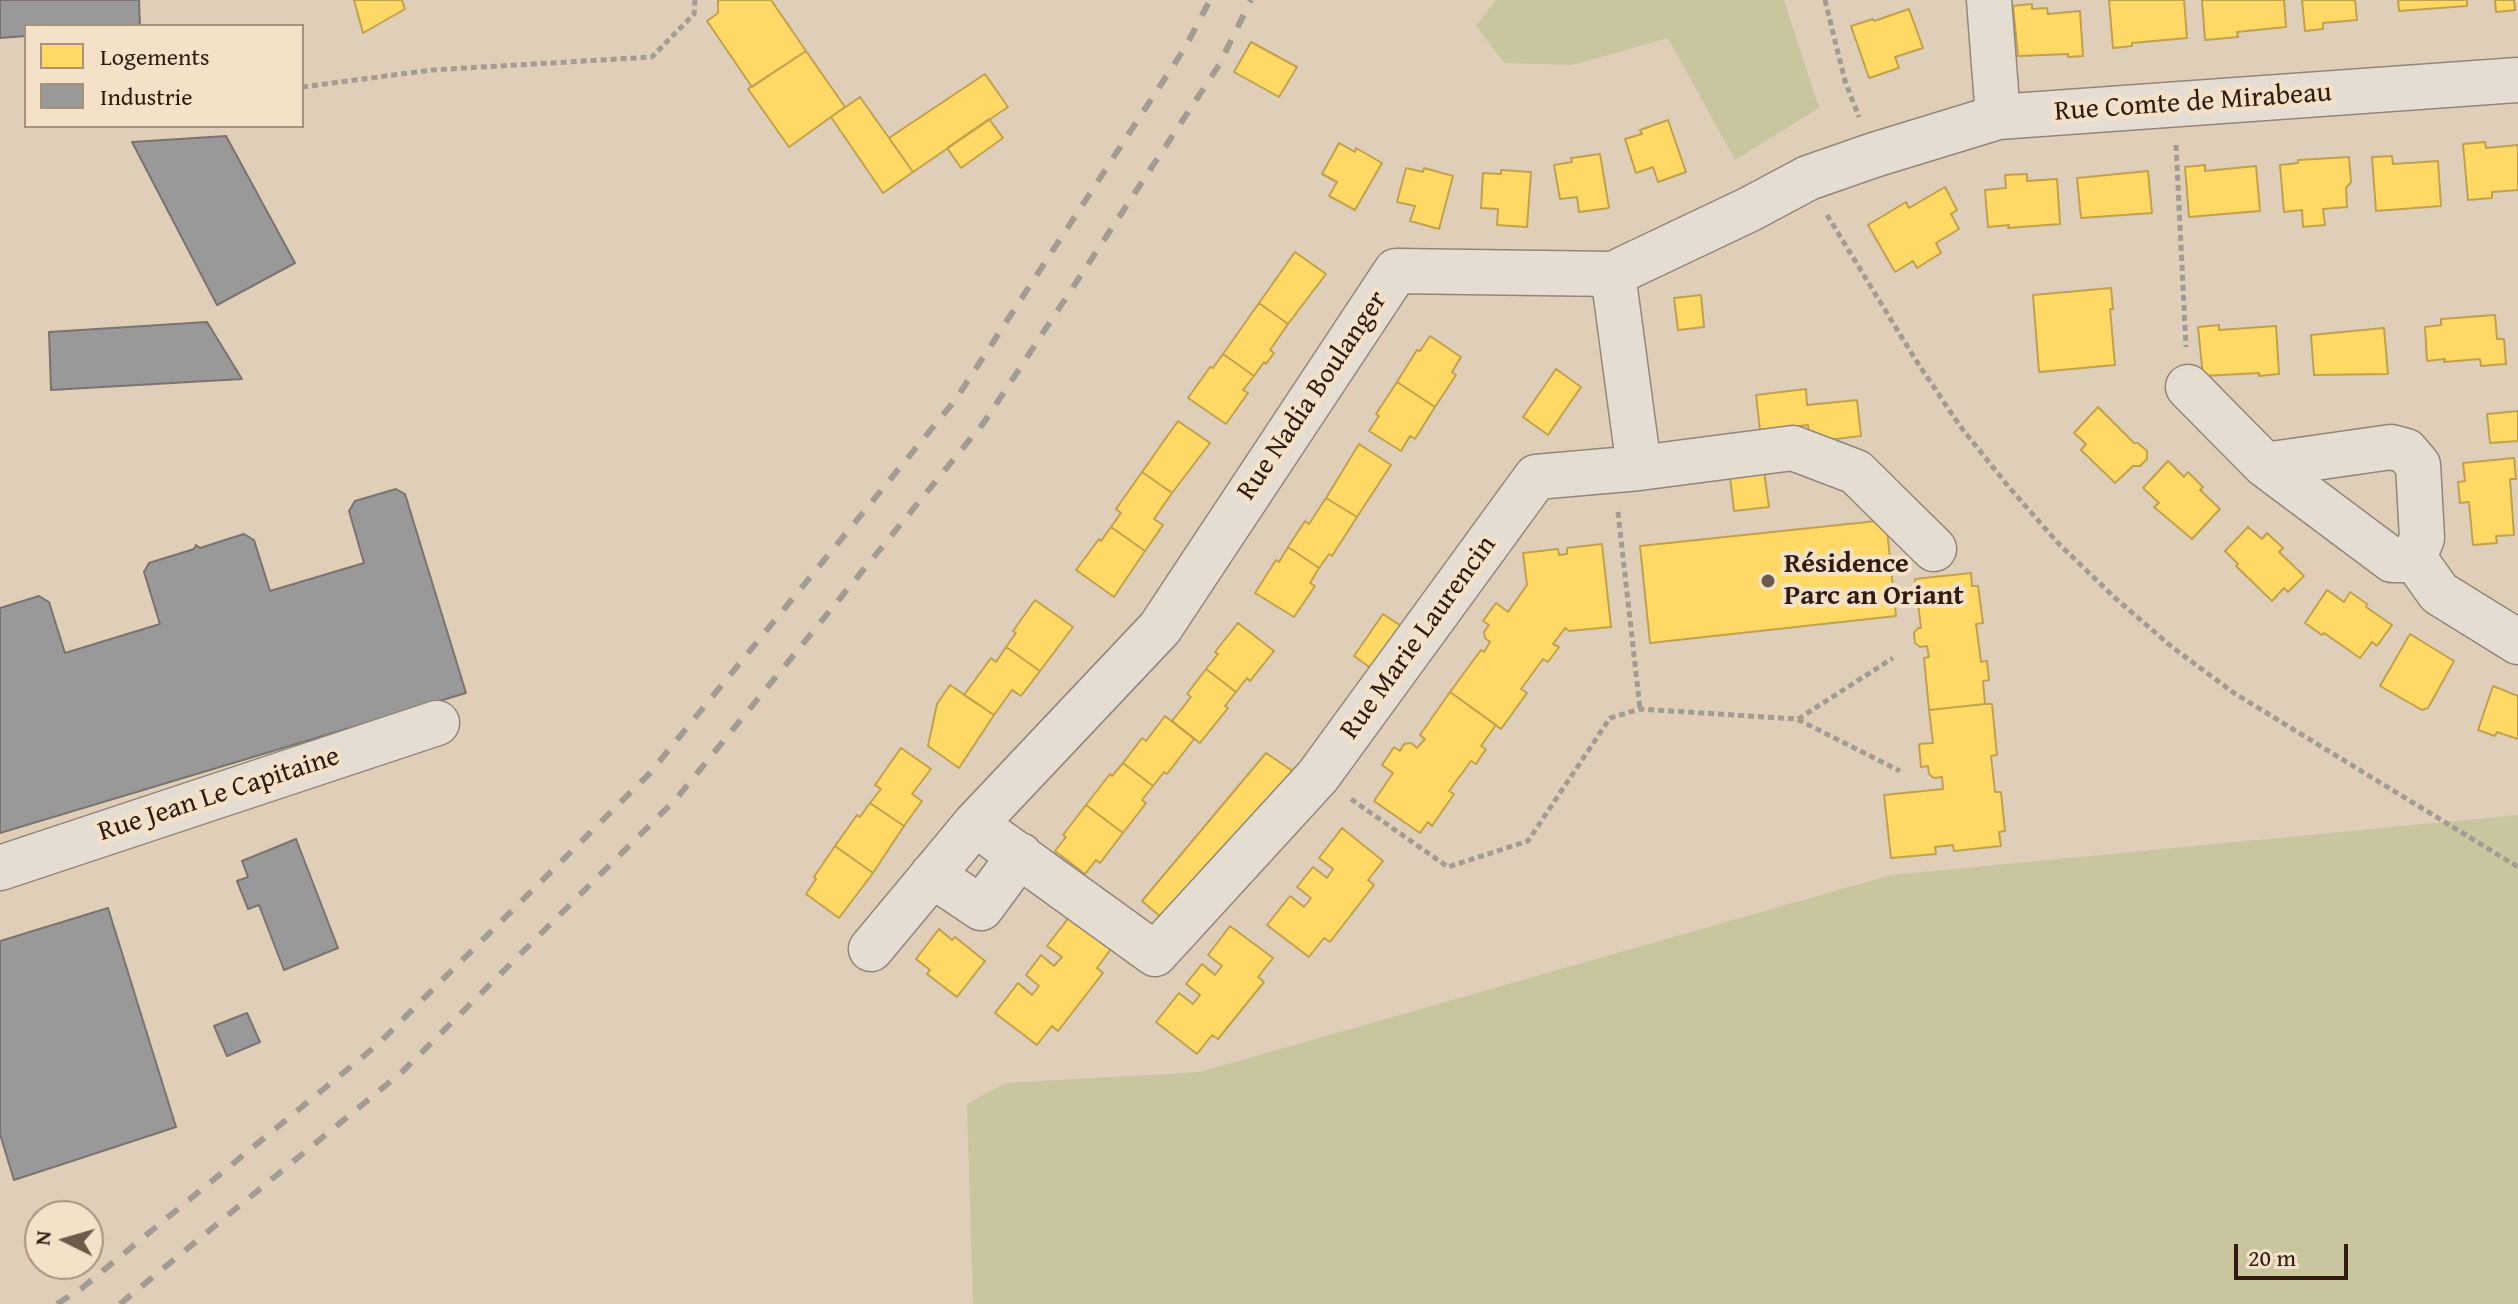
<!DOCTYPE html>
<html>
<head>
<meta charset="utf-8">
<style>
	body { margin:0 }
	#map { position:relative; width:2518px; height:1304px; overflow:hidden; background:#dfcfb9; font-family:"Gentium Book Plus",serif }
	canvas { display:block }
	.legend { position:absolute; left:24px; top:24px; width:280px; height:104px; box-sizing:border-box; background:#f4e2c8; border:2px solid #a6927f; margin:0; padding:10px 14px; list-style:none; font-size:24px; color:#321a11 }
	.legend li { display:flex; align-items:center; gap:16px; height:40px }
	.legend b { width:40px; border:2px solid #a6927f }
	.north { position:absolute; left:24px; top:1200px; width:80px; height:80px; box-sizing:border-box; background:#f4e2c8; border:2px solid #a6927f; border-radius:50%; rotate:275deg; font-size:22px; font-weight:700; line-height:32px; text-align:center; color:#321a11 }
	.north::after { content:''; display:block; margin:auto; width:28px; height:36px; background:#6f594c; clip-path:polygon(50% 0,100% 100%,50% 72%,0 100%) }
	.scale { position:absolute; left:2234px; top:1244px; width:114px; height:36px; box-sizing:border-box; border:4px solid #321a11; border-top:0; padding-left:10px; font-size:24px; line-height:28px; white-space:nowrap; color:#321a11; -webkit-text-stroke:6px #f4e2c8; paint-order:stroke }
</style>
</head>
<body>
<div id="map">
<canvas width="2518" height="1304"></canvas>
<ul class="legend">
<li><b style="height:22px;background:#ffd966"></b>Logements</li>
<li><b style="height:22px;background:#999"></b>Industrie</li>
</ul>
<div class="north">N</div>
<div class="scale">20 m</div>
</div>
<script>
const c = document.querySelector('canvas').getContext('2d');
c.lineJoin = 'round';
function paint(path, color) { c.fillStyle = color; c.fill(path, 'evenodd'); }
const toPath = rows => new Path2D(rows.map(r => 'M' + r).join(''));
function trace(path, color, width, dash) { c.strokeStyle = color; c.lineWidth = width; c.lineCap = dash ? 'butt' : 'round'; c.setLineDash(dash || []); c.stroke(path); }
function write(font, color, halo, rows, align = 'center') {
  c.font = font + ' "Gentium Book Plus",serif'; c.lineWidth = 8; c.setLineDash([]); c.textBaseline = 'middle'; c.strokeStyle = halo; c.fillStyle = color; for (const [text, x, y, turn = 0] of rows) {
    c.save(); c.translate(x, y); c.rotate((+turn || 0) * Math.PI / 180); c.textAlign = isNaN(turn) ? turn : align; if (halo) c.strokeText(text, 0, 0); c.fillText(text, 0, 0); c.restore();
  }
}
paint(toPath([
	[1496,0,1784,0,1819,108,1735,160,1668,38,1573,65,1504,63,1476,26],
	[2518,815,2518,1304,973,1304,967,1104,1006,1083,1200,1072,1891,875]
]), '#c8c59f');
const homes = toPath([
	[354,0,402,0,405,9,363,33,354,0],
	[718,0,771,0,806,51,752,87,707,21,718,13,718,0],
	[2109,0,2184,0,2187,38,2132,43,2132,46,2113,48,2109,0],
	[2202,0,2284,0,2286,27,2237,32,2238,37,2205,40,2202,0],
	[2302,0,2355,0,2357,20,2323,23,2323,29,2305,31,2302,0],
	[2398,0,2467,0,2467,6,2399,11,2398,0],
	[2495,0,2514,0,2515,10,2496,12,2495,0],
	[2032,4,2032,9,2047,8,2048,14,2080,11,2083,56,2068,57,2068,54,2018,56,2013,6,2032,4],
	[1909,9,1923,48,1895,57,1899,68,1869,78,1851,26,1873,19,1874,21,1909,9],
	[1251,42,1297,67,1279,97,1234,72,1251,42],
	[806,51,845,107,789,147,748,89,806,51],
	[985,74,1008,107,913,172,889,138,985,74],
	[860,97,913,172,883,193,831,117,860,97],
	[989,119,1003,138,961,168,947,148,989,119],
	[1668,120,1686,172,1658,182,1653,167,1636,173,1625,139,1642,134,1640,130,1668,120],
	[2485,142,2486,148,2518,145,2518,190,2492,192,2492,198,2468,200,2463,144,2485,142],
	[1339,143,1355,152,1356,148,1382,163,1355,210,1329,196,1337,182,1322,174,1339,143],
	[1600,154,1609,208,1579,212,1577,197,1560,199,1554,165,1572,162,1571,158,1600,154],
	[2392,156,2393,164,2438,161,2441,206,2376,211,2372,157,2392,156],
	[2349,157,2351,182,2346,188,2347,207,2323,209,2325,225,2303,227,2302,210,2284,212,2280,165,2298,163,2298,160,2349,157],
	[2205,165,2205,171,2256,166,2260,211,2189,217,2185,167,2205,165],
	[1406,168,1423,172,1424,168,1453,176,1439,229,1410,221,1415,206,1397,202,1406,168],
	[1501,170,1531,172,1527,227,1497,225,1498,209,1481,208,1483,173,1501,174,1501,170],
	[2148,171,2152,213,2081,218,2077,178,2148,171],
	[2027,174,2027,181,2057,179,2060,224,2008,228,2009,225,1988,227,1985,190,2006,188,2005,175,2027,174],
	[1945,187,1957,210,1951,214,1959,229,1936,243,1941,253,1917,268,1913,261,1895,272,1868,225,1906,202,1909,208,1945,187],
	[1295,252,1326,274,1288,324,1259,303,1295,252],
	[2111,288,2113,309,2110,309,2115,365,2039,372,2033,295,2111,288],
	[1701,295,1704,327,1678,330,1674,298,1701,295],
	[1259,303,1288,324,1270,350,1274,353,1266,364,1264,362,1254,376,1223,354,1259,303],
	[2495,315,2497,339,2504,339,2506,364,2481,366,2480,359,2444,362,2445,359,2427,361,2425,327,2441,325,2441,319,2495,315],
	[2219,325,2219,330,2276,326,2279,374,2259,376,2259,373,2203,376,2198,327,2219,325],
	[2384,328,2388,374,2314,375,2311,335,2384,328],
	[1430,336,1461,357,1452,372,1456,375,1435,407,1397,382,1417,350,1420,351,1430,336],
	[1223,354,1254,376,1243,390,1248,393,1226,424,1188,398,1210,367,1213,368,1223,354],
	[1556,369,1581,387,1548,435,1523,417,1556,369],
	[1397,382,1435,407,1415,439,1410,436,1401,451,1369,431,1379,416,1376,414,1397,382],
	[1806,389,1807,405,1857,400,1861,436,1810,442,1808,425,1760,430,1756,395,1806,389],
	[2098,407,2134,443,2138,443,2147,451,2147,459,2140,466,2133,466,2115,483,2081,450,2086,444,2074,433,2098,407],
	[2518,411,2518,441,2490,443,2487,414,2518,411],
	[1178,421,1210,443,1172,493,1142,472,1178,421],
	[1359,444,1391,465,1357,517,1326,498,1359,444],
	[2514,458,2516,479,2510,479,2514,535,2496,536,2497,543,2473,545,2469,502,2460,503,2458,482,2465,481,2463,463,2514,458],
	[2168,461,2184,477,2188,472,2203,487,2200,490,2220,509,2192,539,2154,507,2159,503,2143,488,2168,461],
	[1763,464,1769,507,1734,511,1729,468,1763,464],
	[1142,472,1172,493,1154,519,1163,525,1145,551,1111,527,1121,513,1116,509,1142,472],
	[1326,498,1357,517,1332,556,1329,554,1319,568,1288,547,1305,521,1309,524,1326,498],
	[1886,520,1896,616,1650,643,1640,546,1886,520],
	[1111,527,1145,551,1114,597,1076,570,1099,539,1101,541,1111,527],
	[2248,527,2262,539,2267,533,2283,548,2279,552,2304,576,2288,592,2284,588,2272,601,2236,566,2238,564,2225,551,2248,527],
	[1602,544,1611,627,1569,631,1565,628,1553,644,1559,647,1548,662,1543,659,1521,689,1527,693,1501,729,1450,692,1481,650,1484,652,1490,642,1485,638,1484,632,1489,625,1483,621,1496,603,1508,612,1527,585,1523,553,1558,549,1559,555,1567,554,1567,548,1602,544],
	[1288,547,1319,568,1310,583,1315,586,1294,617,1255,593,1276,560,1279,562,1288,547],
	[1971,573,1972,586,1978,586,1983,623,1976,624,1981,662,1987,661,1989,680,1983,681,1985,704,1929,710,1924,658,1929,657,1927,646,1920,647,1915,643,1914,633,1918,628,1921,628,1915,579,1971,573],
	[2327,590,2344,602,2350,592,2367,604,2366,607,2392,625,2377,646,2372,642,2360,658,2324,633,2322,635,2305,623,2327,590],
	[1035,600,1073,627,1040,671,1006,647,1016,633,1013,631,1035,600],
	[1383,614,1409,631,1379,674,1354,656,1383,614],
	[1238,623,1274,651,1250,681,1247,678,1236,692,1206,669,1218,654,1215,652,1238,623],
	[2410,634,2454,661,2428,708,2422,710,2380,686,2410,634],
	[1006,647,1040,671,1021,696,1012,690,994,715,964,695,991,658,996,662,1006,647],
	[1206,669,1236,692,1225,706,1228,708,1200,743,1172,721,1191,697,1187,694,1206,669],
	[950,685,994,715,959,768,928,746,937,704,950,685],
	[2493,686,2518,696,2518,739,2497,732,2495,736,2478,730,2493,686],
	[1450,692,1496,725,1481,746,1486,749,1476,764,1471,761,1449,791,1454,794,1432,826,1428,822,1420,833,1374,801,1393,773,1382,765,1394,747,1400,751,1404,744,1411,743,1417,748,1425,739,1420,735,1450,692],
	[1985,704,1992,704,1997,755,1991,756,1995,792,2001,792,2005,831,1999,832,2001,846,1954,851,1953,845,1935,847,1936,854,1891,858,1884,795,1943,789,1942,777,1934,778,1929,774,1928,766,1921,767,1919,744,1933,743,1929,710,1985,704],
	[1165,716,1194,739,1167,774,1164,772,1153,786,1123,763,1142,738,1146,741,1165,716],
	[901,748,931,769,912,794,922,801,904,826,870,803,881,789,875,785,901,748],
	[1266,753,1294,772,1168,923,1142,901,1266,753],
	[1123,763,1153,786,1142,800,1146,803,1123,833,1086,805,1110,774,1112,776,1123,763],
	[870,803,904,826,873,873,835,846,857,815,860,817,870,803],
	[1086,805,1123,833,1100,863,1096,860,1085,874,1055,851,1066,837,1063,835,1086,805],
	[1342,828,1383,861,1368,880,1374,885,1330,942,1324,938,1309,957,1267,925,1290,896,1304,907,1311,898,1297,887,1313,867,1327,878,1333,869,1319,858,1342,828],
	[835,846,873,873,839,918,806,894,816,879,814,877,835,846],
	[1070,916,1111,949,1097,968,1103,973,1058,1031,1052,1026,1037,1045,995,1013,1018,983,1032,995,1039,986,1026,975,1041,955,1054,966,1062,957,1047,946,1070,916],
	[1230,926,1273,958,1258,977,1264,982,1218,1039,1212,1035,1197,1054,1156,1022,1179,993,1193,1004,1200,995,1186,984,1202,964,1215,975,1222,966,1208,955,1230,926],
	[939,929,952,940,955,937,985,961,957,997,927,974,930,970,916,959,939,929]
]);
paint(homes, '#ffd966');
trace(homes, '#c2a04c', 2);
const industry = toPath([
	[0,0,139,0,140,26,26,26,26,36,0,38,0,0],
	[226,136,295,263,217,305,132,142,226,136],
	[207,322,242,379,51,390,49,332,207,322],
	[396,489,405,494,466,693,0,833,0,608,39,596,49,602,65,653,160,624,144,572,149,563,194,549,196,545,200,548,244,534,254,540,270,591,364,563,349,511,355,501,396,489],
	[296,839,338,948,284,970,259,905,248,909,237,881,248,877,242,861,296,839],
	[108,908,176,1127,14,1180,0,1134,0,941,108,908],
	[247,1013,260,1042,227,1056,214,1026,247,1013]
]);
paint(industry, '#999');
trace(industry, '#7a7370', 2);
const minor = toPath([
	[1989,0,1998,117],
	[1613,274,1639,468],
	[2188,387,2265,465,2392,560,2402,560,2412,555,2418,548,2422,538,2418,465,2406,451,2391,447,2265,465],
	[2412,555,2439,593,2518,642],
	[975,824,1155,954,1318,776,1536,477,1639,468,1793,448,1856,472,1934,549],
	[0,868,437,723],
	[932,875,981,908,1020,855],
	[871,949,975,824,1160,628,1396,271,1613,274,1750,209,1808,178,1874,155,1998,117,2518,80]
]);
trace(minor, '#928679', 47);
trace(toPath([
	[1825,0,1845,81,1859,117],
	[302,87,432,70,652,57,694,14,695,0],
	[2176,145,2186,347],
	[1827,215,1917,362,1960,426,2008,486,2058,543,2114,597,2172,647,2234,693,2518,867],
	[1618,512,1640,709],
	[1798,719,1893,658],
	[1351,799,1448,867,1528,841,1610,718,1640,709,1797,719,1900,771]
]), '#a49b93', 5, [6, 4]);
trace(minor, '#e5ddd2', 44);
trace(toPath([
	[57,1304,82,1288,377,1045,649,774,956,399,1186,46,1210,0],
	[120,1304,402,1072,676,799,985,421,1219,65,1251,0]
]), '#a49b93', 6, [14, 14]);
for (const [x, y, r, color] of [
	[1768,581,8,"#6f594c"]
]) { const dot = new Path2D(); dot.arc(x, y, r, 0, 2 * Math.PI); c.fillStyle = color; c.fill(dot); trace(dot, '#f4e2c8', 3); }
write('28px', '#321a11', '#f4e2c8', [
	["Rue Comte de Mirabeau",2193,103,-4],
	["Rue Nadia Boulanger",1313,396,-56],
	["Rue Marie Laurencin",1419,638,-54],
	["Rue Jean Le Capitaine",219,795,-18]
]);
write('bold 28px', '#321a11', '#f4e2c8', [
	["Résidence",1784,565],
	["Parc an Oriant",1784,597]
], 'left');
</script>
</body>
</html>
